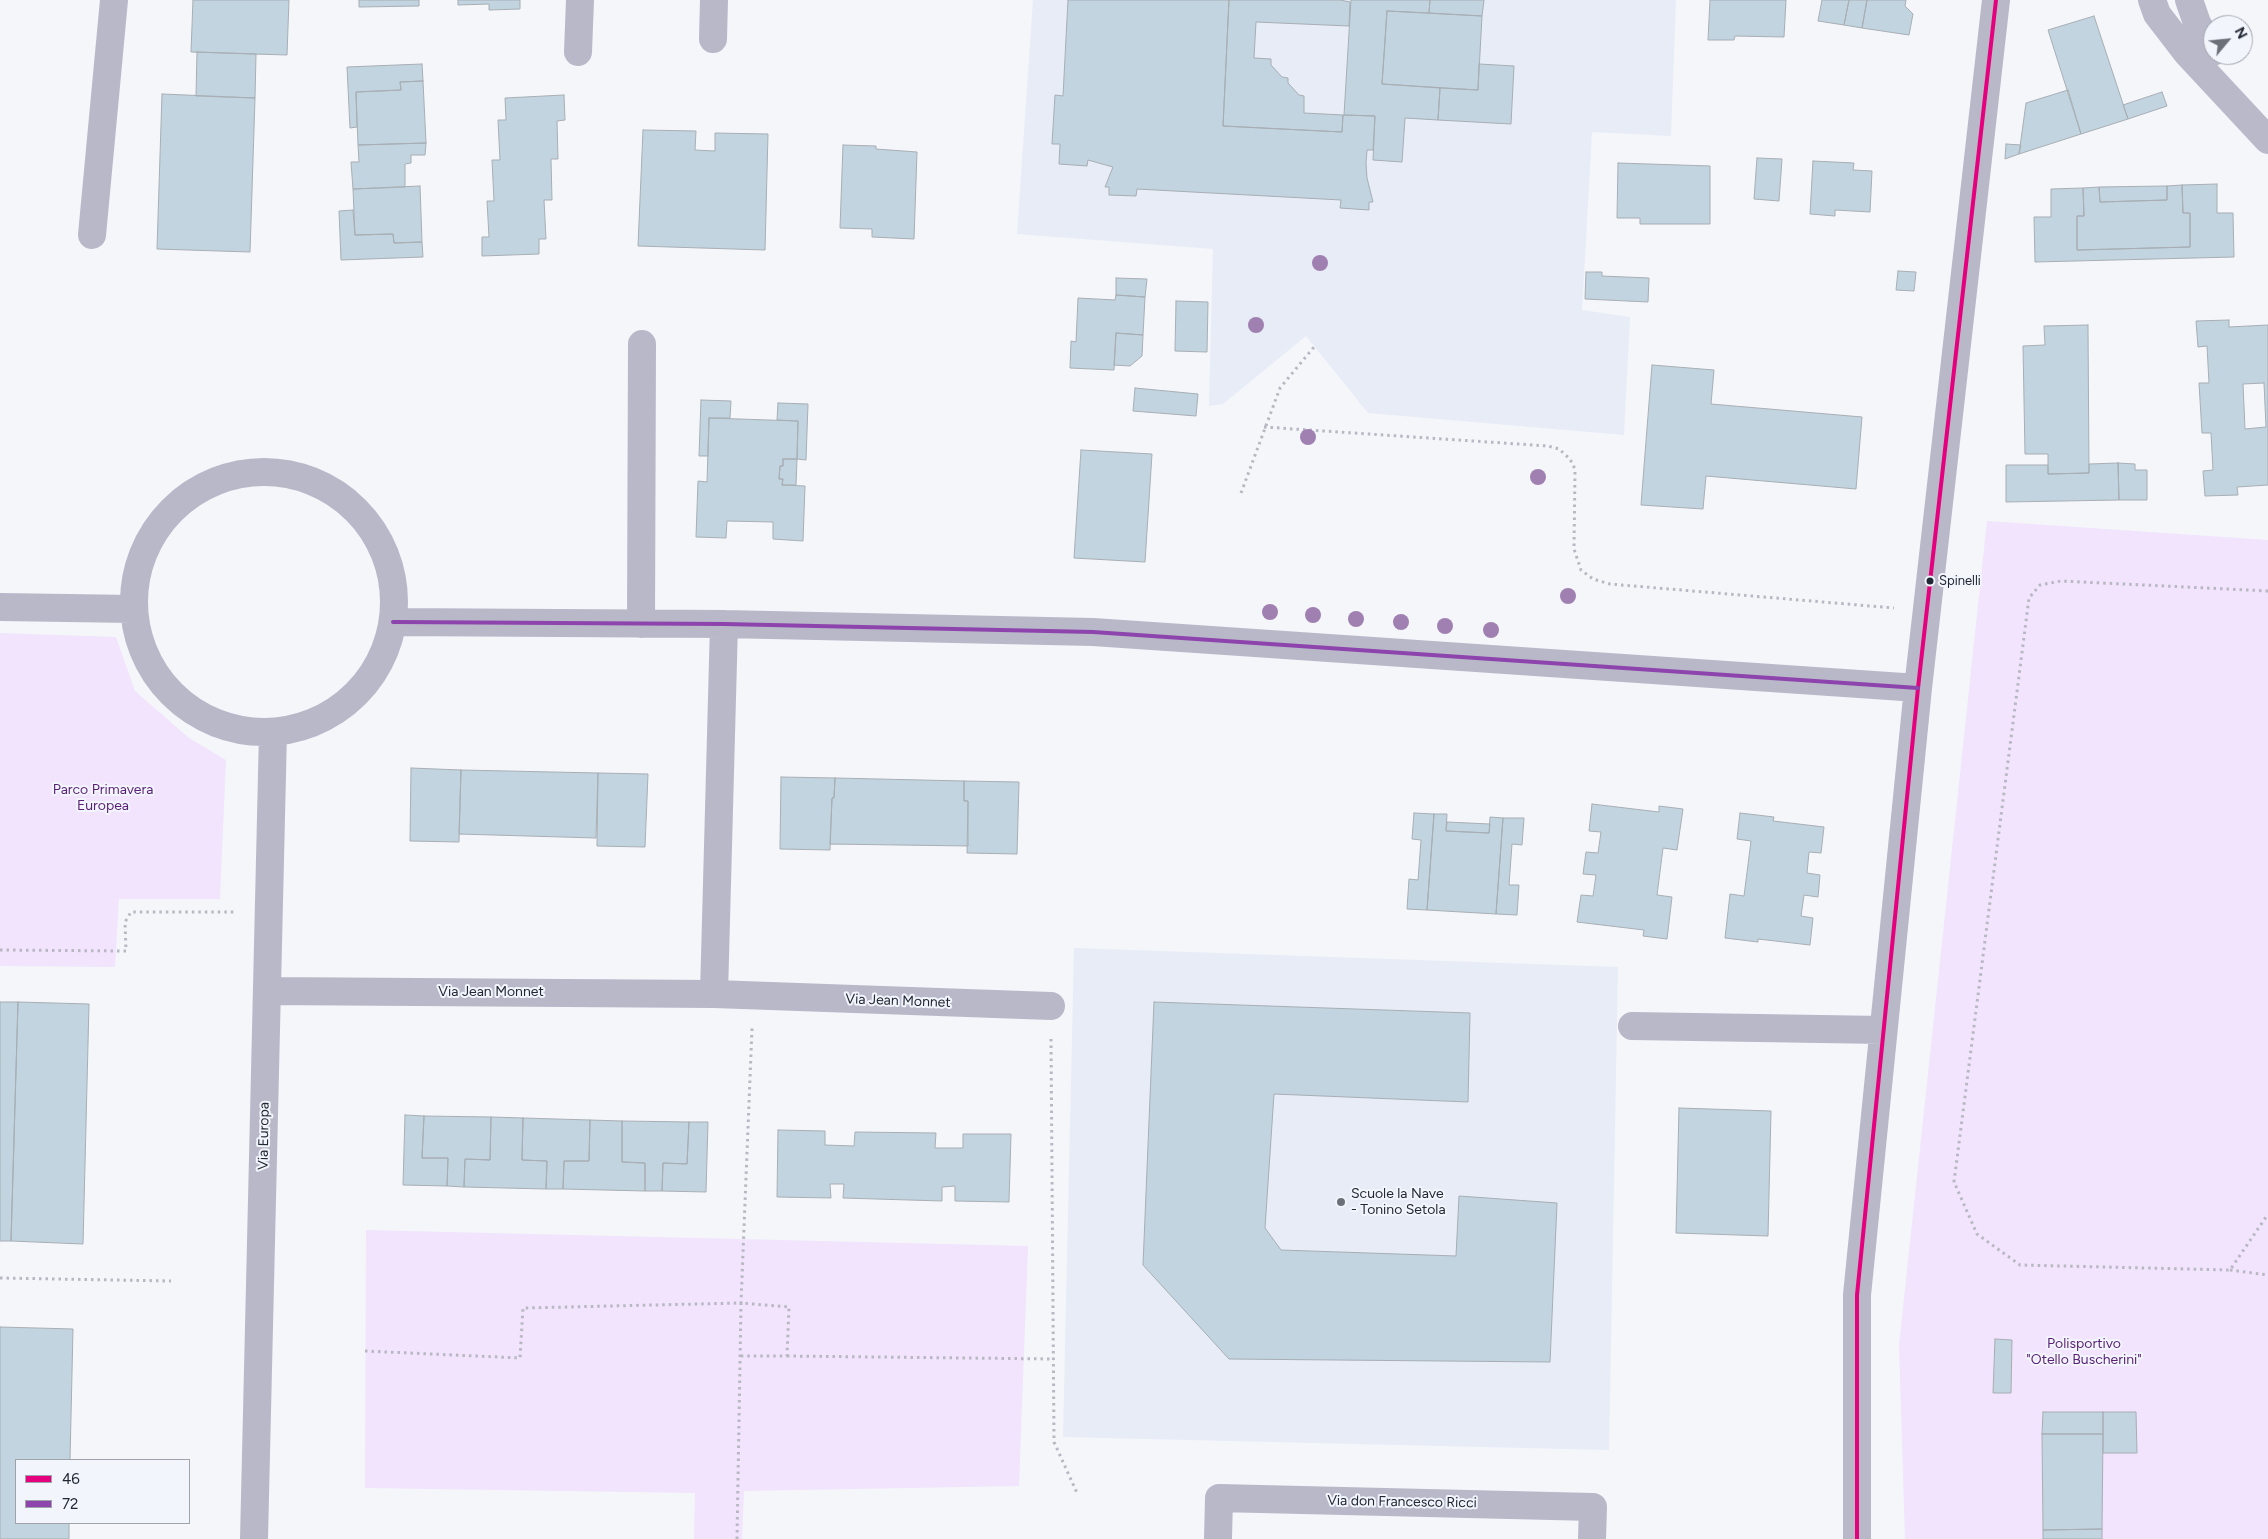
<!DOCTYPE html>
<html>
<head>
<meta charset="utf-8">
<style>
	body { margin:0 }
	#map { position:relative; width:2268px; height:1539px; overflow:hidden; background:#f4f6fa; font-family:Figtree,sans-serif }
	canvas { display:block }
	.legend { position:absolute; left:15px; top:1459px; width:175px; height:65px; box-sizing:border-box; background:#f2f5fc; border:1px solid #9fa3ac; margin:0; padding:6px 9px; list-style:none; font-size:15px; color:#222833 }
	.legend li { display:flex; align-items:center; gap:10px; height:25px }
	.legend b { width:25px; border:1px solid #9fa3ac }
	.north { position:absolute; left:2203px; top:15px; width:50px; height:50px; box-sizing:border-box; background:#f2f5fc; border:1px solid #9fa3ac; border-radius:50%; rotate:62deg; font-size:14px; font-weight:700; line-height:20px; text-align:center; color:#222833 }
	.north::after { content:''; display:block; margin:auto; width:18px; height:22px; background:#6c7079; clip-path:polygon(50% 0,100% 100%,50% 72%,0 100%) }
</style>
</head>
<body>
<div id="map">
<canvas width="2268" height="1539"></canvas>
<ul class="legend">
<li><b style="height:6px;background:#e5007d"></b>46</li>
<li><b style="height:6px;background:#8e44ad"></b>72</li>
</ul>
<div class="north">N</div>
</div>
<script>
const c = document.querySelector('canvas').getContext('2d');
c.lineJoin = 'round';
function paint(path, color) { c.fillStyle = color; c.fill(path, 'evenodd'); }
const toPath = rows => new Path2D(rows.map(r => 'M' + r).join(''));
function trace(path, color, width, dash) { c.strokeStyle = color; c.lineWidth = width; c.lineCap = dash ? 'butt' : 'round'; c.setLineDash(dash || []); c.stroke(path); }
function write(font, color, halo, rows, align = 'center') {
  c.font = font + ' Figtree,sans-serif'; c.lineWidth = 4; c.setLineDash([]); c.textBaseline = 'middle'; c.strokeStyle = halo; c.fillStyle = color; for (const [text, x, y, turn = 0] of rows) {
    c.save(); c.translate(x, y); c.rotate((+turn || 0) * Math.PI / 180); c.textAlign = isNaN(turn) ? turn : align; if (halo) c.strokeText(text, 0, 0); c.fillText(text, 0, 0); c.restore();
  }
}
paint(toPath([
	[1033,0,1676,0,1671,136,1592,132,1582,310,1630,317,1624,435,1368,413,1306,336,1223,404,1209,406,1213,249,1017,234],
	[1074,948,1618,967,1609,1450,1063,1437]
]), '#e7ecf7');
paint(toPath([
	[1987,521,2268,540,2268,1539,1905,1539,1899,1345],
	[0,633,116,637,135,691,189,738,226,760,220,899,119,899,115,967,0,966],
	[366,1230,1028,1246,1019,1486,744,1491,742,1539,694,1539,695,1493,365,1488]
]), '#f1e4fc');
const building = toPath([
	[193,0,289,0,287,55,191,52,193,0],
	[359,0,419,0,419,6,359,7,359,0],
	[458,0,520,0,520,9,489,10,489,4,458,5,458,0],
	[1068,0,1229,0,1223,126,1342,132,1343,115,1375,116,1373,150,1367,150,1366,163,1367,178,1373,202,1369,202,1369,210,1340,208,1341,200,1137,189,1136,196,1109,195,1109,187,1105,187,1113,167,1088,160,1087,166,1059,164,1060,144,1052,144,1055,95,1063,96,1068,0],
	[1229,0,1340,0,1350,2,1349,26,1256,22,1254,58,1271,59,1271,65,1282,77,1288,78,1288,83,1299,95,1304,96,1304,113,1343,115,1342,132,1223,126,1229,0],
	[1351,0,1430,0,1429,13,1387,11,1382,84,1440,88,1438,120,1405,118,1402,162,1373,160,1375,116,1344,115,1351,0],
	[1430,0,1484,0,1482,16,1429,13,1430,0],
	[1710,0,1786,0,1784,37,1735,36,1734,40,1708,40,1710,0],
	[1822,0,1849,0,1844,25,1818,21,1822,0],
	[1849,0,1867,0,1862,28,1844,25,1849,0],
	[1867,0,1906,0,1905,6,1913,14,1909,35,1862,28,1867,0],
	[1387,11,1482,16,1478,90,1382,84,1387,11],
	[2094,16,2128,119,2081,134,2048,30,2094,16],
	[197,52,256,54,255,98,196,96,197,52],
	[422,64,423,81,400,82,401,90,356,92,357,127,350,128,347,67,422,64],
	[1479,64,1514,66,1511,124,1438,120,1440,88,1478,90,1479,64],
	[423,81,426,143,358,145,356,92,401,90,400,82,423,81],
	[2068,90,2081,134,2019,154,2026,103,2068,90],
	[2162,92,2167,106,2128,119,2123,105,2162,92],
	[162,94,255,98,250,252,157,249,162,94],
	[564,95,565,120,557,121,558,159,551,159,552,200,544,200,546,239,539,239,539,254,482,256,482,237,489,237,487,201,494,201,492,160,500,160,498,120,506,120,505,98,564,95],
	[643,130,696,131,695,150,715,151,715,133,768,134,765,250,638,246,643,130],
	[426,143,425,155,411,155,411,163,405,164,405,187,353,189,351,162,359,162,358,145,426,143],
	[2006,144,2021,145,2019,154,2005,159,2006,144],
	[843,145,876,146,876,149,917,152,914,239,872,237,872,229,840,228,843,145],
	[1757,158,1782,159,1779,201,1754,199,1757,158],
	[1813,161,1854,163,1853,170,1872,171,1870,212,1835,210,1835,216,1810,214,1813,161],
	[1618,163,1710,166,1710,224,1640,224,1640,218,1617,218,1618,163],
	[2217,184,2217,213,2233,213,2234,257,2035,262,2034,217,2051,217,2051,189,2083,188,2084,216,2077,216,2077,250,2190,247,2190,213,2183,213,2182,185,2217,184],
	[2182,185,2183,213,2190,213,2190,247,2077,250,2077,216,2084,216,2083,188,2099,187,2100,202,2167,200,2167,186,2182,185],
	[420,186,422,242,394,243,393,234,355,235,353,189,420,186],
	[2167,186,2167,200,2100,202,2099,187,2167,186],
	[353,210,355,235,393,234,394,243,422,242,423,257,341,260,339,211,353,210],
	[1898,271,1916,272,1914,291,1896,290,1898,271],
	[1586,272,1602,272,1602,276,1649,278,1648,302,1585,299,1586,272],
	[1116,278,1147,279,1145,297,1116,295,1116,278],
	[1116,295,1145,297,1143,335,1116,333,1114,370,1070,368,1071,341,1076,342,1078,298,1115,300,1116,295],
	[1176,301,1208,302,1207,352,1175,351,1176,301],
	[2229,320,2229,327,2268,325,2268,485,2237,487,2238,495,2205,496,2203,471,2213,470,2211,433,2202,433,2199,383,2209,383,2207,346,2198,347,2196,321,2229,320],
	[2264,383,2266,427,2245,429,2243,384,2264,383],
	[2088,325,2089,473,2048,474,2048,454,2025,454,2023,346,2045,345,2044,326,2088,325],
	[1116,333,1143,335,1142,356,1130,366,1114,365,1116,333],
	[1652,365,1714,370,1711,404,1862,417,1856,489,1706,476,1703,509,1641,505,1652,365],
	[1135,388,1198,394,1196,416,1133,411,1135,388],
	[701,400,731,401,730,418,709,418,708,456,699,456,701,400],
	[778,403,808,404,806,460,797,459,798,421,777,420,778,403],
	[709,418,798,421,797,459,783,459,783,466,780,466,779,479,783,479,782,485,805,486,803,541,773,539,773,522,727,521,726,538,696,537,698,481,707,482,709,418],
	[1081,450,1152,454,1145,562,1074,558,1081,450],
	[783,459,797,459,796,485,782,485,783,479,779,479,780,466,783,466,783,459],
	[2118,463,2135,464,2135,470,2147,470,2147,500,2119,500,2118,463],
	[2118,463,2119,500,2006,502,2006,465,2048,465,2048,474,2089,473,2089,464,2118,463],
	[411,768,461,770,459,842,410,841,411,768],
	[461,770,598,773,596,838,459,834,461,770],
	[598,773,648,774,645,847,597,846,598,773],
	[781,777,835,778,834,798,832,798,830,850,780,849,781,777],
	[835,778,964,781,964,801,968,801,968,846,830,844,832,798,834,798,835,778],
	[964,781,1019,782,1017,854,967,853,968,801,964,801,964,781],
	[1592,804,1659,812,1659,806,1683,809,1677,850,1663,848,1657,895,1672,897,1667,939,1643,936,1644,930,1577,922,1581,895,1593,896,1596,875,1583,874,1586,852,1598,853,1601,832,1589,831,1592,804],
	[1414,813,1434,814,1427,910,1407,909,1409,879,1418,880,1421,840,1412,839,1414,813],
	[1740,813,1774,817,1773,821,1824,827,1821,853,1809,852,1807,873,1820,875,1818,897,1804,895,1801,916,1813,918,1810,945,1758,939,1758,942,1725,938,1730,894,1744,896,1751,841,1737,839,1740,813],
	[1434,814,1447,814,1446,831,1489,833,1490,817,1503,818,1496,914,1427,910,1434,814],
	[1503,818,1524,818,1522,845,1512,844,1509,885,1519,885,1517,915,1496,914,1503,818],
	[1447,822,1490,824,1489,833,1446,831,1447,822],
	[0,1002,18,1002,11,1241,0,1241,0,1002],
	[18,1002,89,1004,83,1244,11,1241,18,1002],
	[1154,1002,1470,1013,1468,1102,1274,1094,1265,1228,1281,1250,1456,1256,1459,1196,1557,1203,1550,1362,1229,1359,1143,1265,1154,1002],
	[1679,1108,1771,1111,1768,1236,1676,1233,1679,1108],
	[405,1115,424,1116,422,1158,448,1158,447,1186,403,1185,405,1115],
	[424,1116,491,1117,490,1160,465,1159,464,1187,447,1186,448,1158,422,1158,424,1116],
	[491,1117,523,1118,522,1160,547,1161,546,1189,464,1187,465,1159,490,1160,491,1117],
	[523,1118,590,1120,589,1161,564,1161,563,1189,546,1189,547,1161,522,1160,523,1118],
	[590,1120,622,1121,622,1162,645,1163,645,1191,563,1189,564,1161,589,1161,590,1120],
	[622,1121,689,1122,687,1164,663,1163,662,1191,645,1191,645,1163,622,1162,622,1121],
	[689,1122,708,1122,706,1192,662,1191,663,1163,687,1164,689,1122],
	[778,1130,825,1131,825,1145,854,1146,855,1132,936,1133,935,1148,963,1148,963,1134,1011,1134,1009,1202,955,1201,955,1186,942,1187,942,1201,843,1198,844,1184,830,1184,831,1198,777,1197,778,1130],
	[0,1327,73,1329,70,1460,16,1460,16,1523,69,1523,69,1539,0,1539,0,1327],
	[1995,1339,2012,1340,2011,1393,1993,1393,1995,1339],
	[2043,1412,2103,1412,2103,1434,2042,1434,2043,1412],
	[2103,1412,2136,1412,2137,1453,2103,1453,2103,1412],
	[2042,1434,2103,1434,2102,1529,2043,1530,2042,1434],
	[2102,1529,2102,1539,2043,1539,2043,1530,2102,1529]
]);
paint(building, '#c1d4e0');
trace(building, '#a8aeb4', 1);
trace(toPath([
	[1264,427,1548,446,1559,449,1570,459,1575,469,1574,549,1581,570,1593,579,1610,584,1894,608],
	[1241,493,1280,388,1314,347],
	[2268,591,2061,581,2040,585,2029,598,1954,1182,1977,1234,2020,1265,2230,1270,2268,1214],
	[0,950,126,951,125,922,131,912,235,912],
	[1051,1039,1054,1442,1077,1493],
	[2230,1270,2268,1275],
	[0,1278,171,1281],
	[365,1351,520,1358,523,1308,741,1303,752,1028],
	[787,1356,1054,1359],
	[737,1539,741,1303,789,1307,787,1356,741,1356]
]), '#b8b8c3', 3, [2.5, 4]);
trace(toPath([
	[713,39,714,0],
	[578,52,580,0],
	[92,235,114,0],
	'134 602a130 130 0 1 1 260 0a130 130 0 1 1-260 0Z',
	[0,607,133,609],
	[393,622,724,624,1093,632,1918,688],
	[641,624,642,344],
	[268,991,714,994,1051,1006],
	[714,994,724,624],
	[1632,1026,1883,1030],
	[254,1539,273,732],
	[1218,1539,1219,1498,1593,1507,1592,1539],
	[1857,1539,1857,1295,1918,688,1996,0]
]), '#b8b8c9', 28);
trace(toPath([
	[2152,0,2157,14,2187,53,2268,140],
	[2189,0,2197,23,2213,52]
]), '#b9b9ca', 28);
trace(toPath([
	[1857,1539,1857,1295,1918,688,1996,0]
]), '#e5007d', 4);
trace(toPath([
	[393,622,724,624,1093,632,1918,688]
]), '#8e44ad', 4);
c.fillStyle = '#9f80b1';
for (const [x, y] of [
	[1320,263],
	[1256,325],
	[1308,437],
	[1538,477],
	[1568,596],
	[1270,612],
	[1313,615],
	[1356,619],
	[1401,622],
	[1445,626],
	[1491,630]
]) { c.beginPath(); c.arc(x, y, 8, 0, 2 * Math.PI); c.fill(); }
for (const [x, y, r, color] of [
	[1930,581,4.5,"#222833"],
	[1341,1202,5,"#6c7079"]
]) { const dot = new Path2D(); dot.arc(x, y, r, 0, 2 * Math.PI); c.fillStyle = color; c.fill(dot); trace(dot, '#f2f5fc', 2); }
write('13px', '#222833', '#f2f5fc', [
	["Spinelli",1939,581]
], 'left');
write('14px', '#591f76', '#f2f5fc', [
	["Parco Primavera",103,790],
	["Europea",103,806],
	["Polisportivo",2084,1344],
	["\"Otello Buscherini\"",2084,1360]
]);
write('14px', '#222833', '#f2f5fc', [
	["Via Jean Monnet",491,992],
	["Via Jean Monnet",898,1001,2],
	["Via Europa",264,1136,-89],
	["Via don Francesco Ricci",1402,1502,1]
]);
write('14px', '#222833', '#f2f5fc', [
	["Scuole la Nave",1351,1194],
	["- Tonino Setola",1351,1210]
], 'left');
</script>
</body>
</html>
